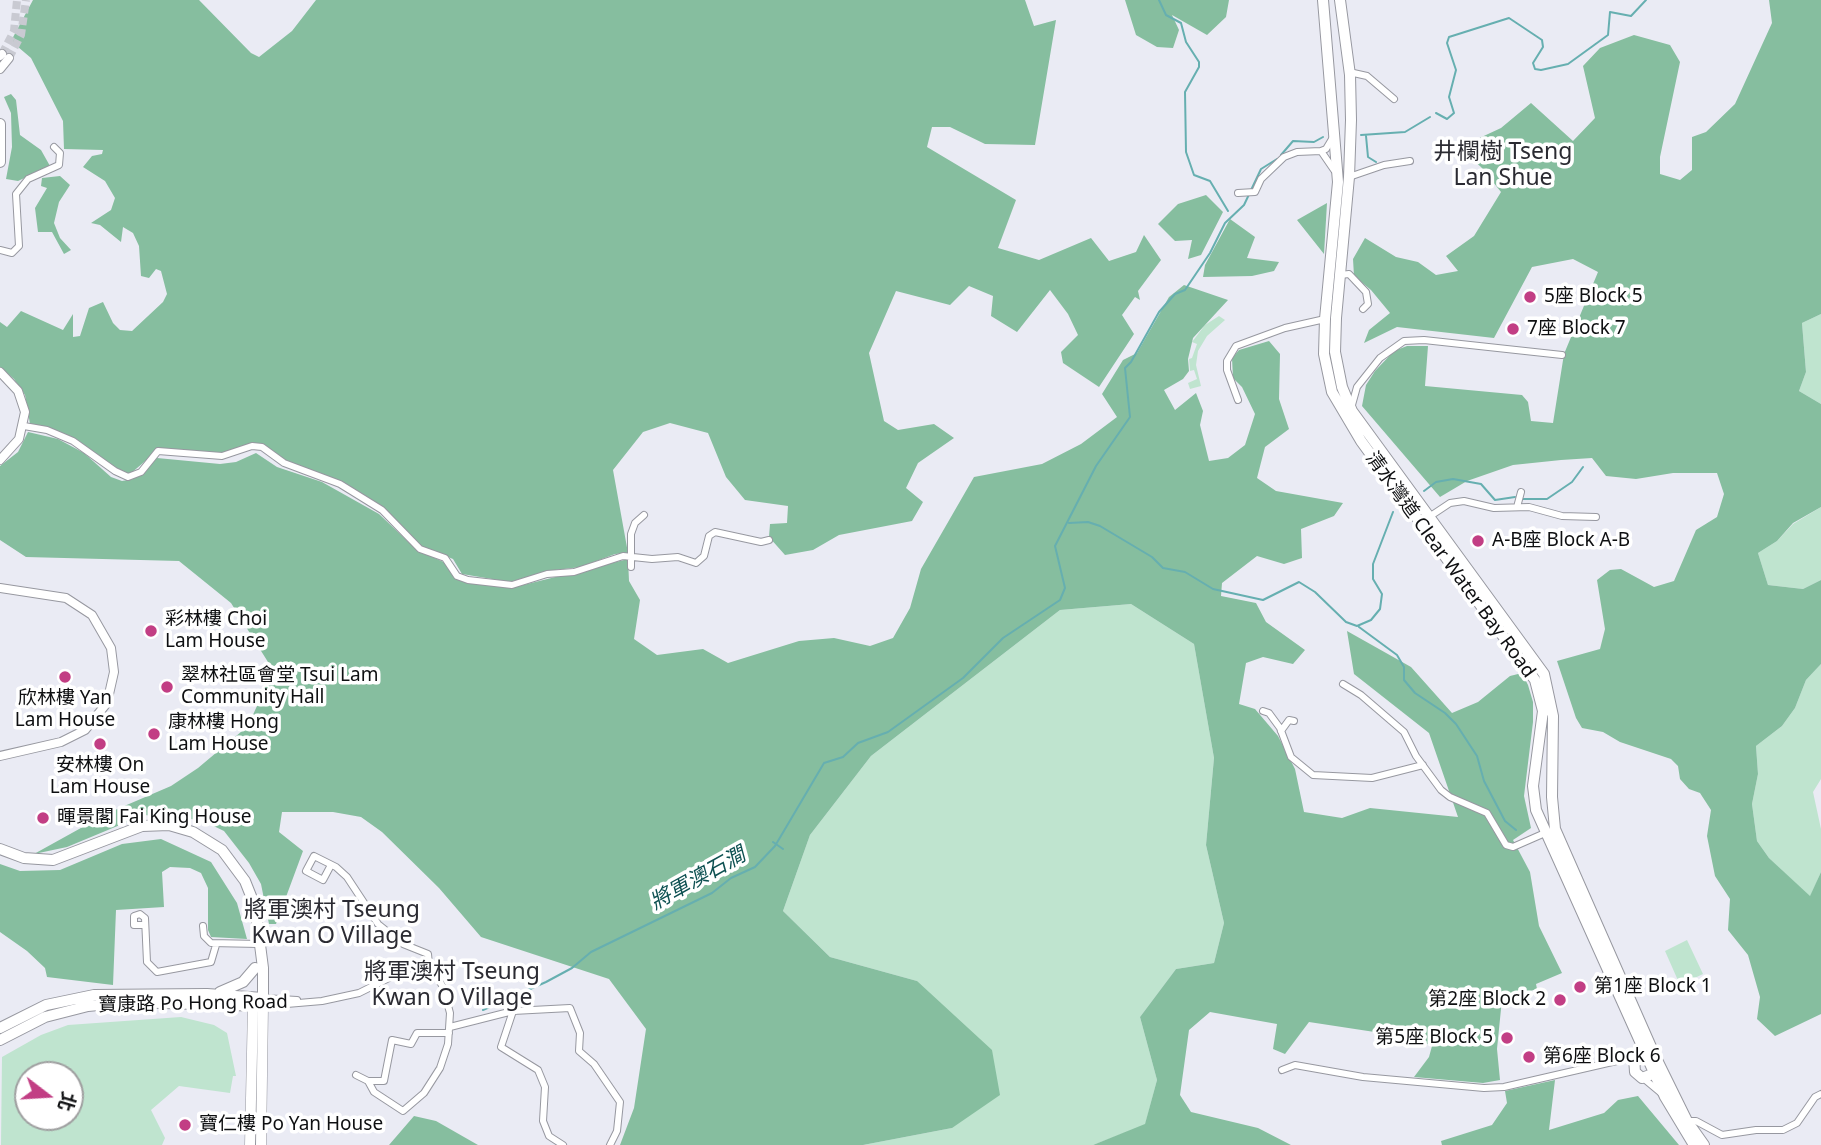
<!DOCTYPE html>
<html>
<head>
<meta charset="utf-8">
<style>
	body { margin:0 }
	#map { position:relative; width:1821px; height:1145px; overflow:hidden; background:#eaebf4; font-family:"Noto Sans","Noto Sans TC",sans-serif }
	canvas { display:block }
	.north { position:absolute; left:14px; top:1061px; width:70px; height:70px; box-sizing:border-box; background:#fff; border:2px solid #9f9fa0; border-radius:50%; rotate:107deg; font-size:19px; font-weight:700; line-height:28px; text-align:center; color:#0e0f11 }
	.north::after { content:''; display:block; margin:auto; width:24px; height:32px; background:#c23e84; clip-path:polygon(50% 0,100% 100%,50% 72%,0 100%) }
</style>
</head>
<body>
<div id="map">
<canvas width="1821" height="1145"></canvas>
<div class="north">北</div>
</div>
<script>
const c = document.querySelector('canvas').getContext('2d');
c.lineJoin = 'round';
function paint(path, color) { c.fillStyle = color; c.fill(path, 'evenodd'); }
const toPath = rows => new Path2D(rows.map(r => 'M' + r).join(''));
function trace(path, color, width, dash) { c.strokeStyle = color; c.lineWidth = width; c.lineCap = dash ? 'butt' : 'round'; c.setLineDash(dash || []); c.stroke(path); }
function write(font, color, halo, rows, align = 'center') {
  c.font = font + ' "Noto Sans","Noto Sans TC",sans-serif'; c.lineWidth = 7; c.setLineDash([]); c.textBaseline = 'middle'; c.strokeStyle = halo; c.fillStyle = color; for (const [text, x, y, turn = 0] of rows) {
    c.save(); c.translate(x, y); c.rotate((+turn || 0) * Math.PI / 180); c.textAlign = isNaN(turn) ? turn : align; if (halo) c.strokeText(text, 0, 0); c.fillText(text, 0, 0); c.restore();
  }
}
paint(toPath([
	[1821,314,1821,404,1799,391,1806,372,1802,323],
	[1219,316,1225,320,1207,336,1198,351,1196,365,1201,386,1190,389,1188,383,1197,379,1194,370,1190,371,1189,359,1192,358,1197,344,1192,342,1205,325],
	[1821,507,1821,580,1803,589,1768,585,1758,553,1777,541,1793,524],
	[1131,604,1194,644,1214,758,1206,845,1224,923,1214,963,1176,969,1140,1017,1157,1080,1145,1125,1093,1145,863,1145,952,1128,917,981,830,957,783,911,810,835,871,756,1060,610],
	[1821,664,1821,779,1813,792,1821,829,1821,872,1810,897,1769,858,1757,841,1752,804,1758,774,1756,746,1782,726,1795,708,1806,680],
	[1687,940,1703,974,1680,985,1665,951],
	[181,1017,214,1025,227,1033,236,1076,233,1076,230,1093,179,1086,151,1110,165,1138,162,1145,1,1145,2,1057,41,1035,68,1025],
	[28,1075,70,1075,70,1117,28,1117]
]), '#bfe4cf');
paint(toPath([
	[33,0,199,0,251,53,259,57,292,31,316,0,1025,0,1034,26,1056,20,1035,145,985,144,950,127,932,127,927,147,1016,200,998,248,1039,260,1091,238,1109,261,1136,252,1144,235,1161,260,1138,291,1140,300,1135,297,1122,315,1134,334,1099,387,1063,363,1061,352,1078,335,1068,314,1050,290,1017,332,991,316,993,296,969,286,950,305,896,291,869,353,884,421,898,430,934,424,954,438,918,463,906,488,923,502,912,521,839,535,813,550,785,555,769,537,770,524,787,523,788,506,745,500,726,477,708,433,670,423,643,432,613,470,628,553,615,554,581,567,547,571,510,582,462,574,453,559,421,546,382,508,344,486,301,469,257,447,220,458,156,452,130,474,123,475,87,447,61,434,30,424,25,395,14,379,0,367,0,322,7,327,21,311,63,330,73,314,73,337,80,336,89,308,103,302,113,323,120,330,132,331,163,302,167,294,161,271,156,269,149,278,141,276,139,246,133,233,123,227,121,242,100,225,91,223,111,210,115,198,105,181,83,167,92,156,102,154,103,150,64,149,63,121,31,58,11,41],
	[1125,0,1229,0,1226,17,1207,35,1172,15,1179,30,1173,48,1157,47,1136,35],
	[1769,0,1821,0,1821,314,1802,323,1806,372,1799,391,1821,404,1821,507,1793,523,1777,541,1758,553,1768,585,1803,589,1821,580,1821,664,1806,680,1795,708,1782,726,1756,746,1758,774,1752,804,1757,841,1769,858,1810,896,1821,872,1821,1014,1775,1036,1757,1019,1760,997,1748,955,1728,930,1730,899,1715,876,1707,836,1711,810,1700,793,1689,789,1680,779,1678,766,1671,759,1620,742,1603,732,1582,728,1576,718,1557,661,1600,649,1605,629,1597,580,1610,570,1621,569,1654,587,1674,581,1696,530,1717,517,1724,494,1717,473,1673,473,1636,479,1606,476,1592,458,1561,460,1513,465,1467,481,1440,497,1362,406,1366,385,1375,371,1394,351,1407,346,1428,346,1425,386,1522,395,1528,402,1531,421,1553,423,1564,354,1598,272,1573,259,1532,267,1494,338,1397,327,1364,343,1369,330,1390,313,1371,290,1354,276,1353,259,1365,238,1396,257,1418,262,1436,275,1458,271,1446,256,1474,236,1501,192,1481,167,1466,154,1473,141,1501,128,1531,103,1573,141,1595,118,1583,66,1600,48,1634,35,1670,45,1680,62,1660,157,1660,174,1680,180,1692,170,1692,137,1706,132,1735,104,1772,23],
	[11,94,16,100,20,135,41,150,50,166,18,181,6,179,12,147,11,113,4,97],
	[60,176,70,185,59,202,54,223,60,238,71,250,64,254,52,232,38,232,35,208,47,188,41,186,42,178],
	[1206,195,1223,212,1201,255,1188,259,1192,240,1175,241,1158,224,1178,204],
	[1327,203,1324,254,1297,220],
	[1230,219,1255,237,1247,258,1279,262,1274,271,1252,276,1203,277,1205,265],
	[1184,285,1228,300,1193,338,1188,359,1189,371,1183,379,1164,390,1175,410,1196,393,1203,411,1200,425,1209,461,1228,458,1245,445,1255,414,1242,387,1233,378,1232,358,1239,350,1269,341,1280,354,1279,399,1289,429,1265,447,1257,478,1276,491,1343,503,1334,516,1301,529,1302,558,1284,564,1257,556,1222,583,1221,596,1256,603,1266,622,1305,650,1293,664,1263,657,1246,663,1239,704,1255,709,1278,736,1295,769,1304,812,1342,818,1370,808,1458,817,1429,733,1354,674,1347,631,1411,667,1452,713,1478,702,1510,676,1522,673,1528,685,1533,702,1533,722,1524,796,1531,828,1513,840,1530,872,1539,926,1562,973,1536,984,1537,989,1502,999,1497,1049,1500,1080,1483,1083,1414,1077,1429,1057,1432,1046,1414,1038,1309,1022,1285,1054,1273,1049,1277,1024,1210,1012,1189,1030,1180,1095,1191,1112,1258,1128,1291,1145,1093,1145,1145,1124,1157,1080,1140,1017,1176,969,1214,963,1224,923,1206,845,1214,758,1194,644,1131,604,1060,610,871,756,810,835,783,911,830,957,917,981,992,1050,1000,1095,952,1128,863,1145,620,1145,634,1108,646,1029,609,979,481,937,439,888,382,832,361,817,333,812,282,812,279,832,303,851,276,924,269,924,261,884,249,863,224,831,201,820,144,815,67,847,34,854,108,813,171,786,198,768,248,726,273,670,231,603,179,561,26,557,0,540,0,466,18,452,28,432,58,439,84,453,111,477,122,481,133,479,157,458,220,464,236,462,256,453,277,467,322,482,379,514,417,550,448,564,459,580,511,588,628,559,629,581,640,600,634,639,657,655,703,649,728,663,799,641,834,638,870,646,893,638,910,608,921,569,974,477,1042,464,1081,444,1117,417,1102,394,1123,360,1137,353,1169,297],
	[161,839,211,862,237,903,247,939,211,937,208,930,208,888,201,873,190,868,170,867,162,872,164,907,116,910,113,985,47,977,45,968,27,951,0,932,0,864,20,871,60,870,122,844],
	[1555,1080,1549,1130,1604,1113,1618,1100,1638,1096,1679,1145,1442,1145,1441,1141,1492,1125,1507,1103,1505,1091],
	[414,1116,436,1121,478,1145,389,1145]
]), '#86be9f');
trace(toPath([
	[1159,0,1166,15,1181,23,1186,42,1199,62,1199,67,1185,92,1186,152,1194,175,1210,181,1228,211],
	[1436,113,1447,119,1454,113,1449,97,1456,70,1447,43,1449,37,1509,18,1542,40,1543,47,1533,63,1535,69,1541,70,1568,64,1608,35,1610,12,1631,16,1646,0],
	[1361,135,1405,132,1430,117],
	[1366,136,1368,157,1376,162],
	[1281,155,1293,141,1314,142,1323,137],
	[1424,491,1436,482,1453,479,1481,484,1495,500,1515,497],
	[1521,499,1547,499,1572,482,1583,467],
	[1069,523,1088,522,1100,526,1152,557,1163,568,1185,572,1213,589,1263,600,1299,582,1315,592,1346,622,1357,626,1371,620,1380,609,1382,594,1373,579,1373,564,1393,512],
	[1359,627,1397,655,1404,667,1404,680,1415,693,1445,713,1456,724,1477,756,1484,781,1505,821,1516,830],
	[773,842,783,849],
	[483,1010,546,982,572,968,591,952,712,893,731,878,755,867,775,846,824,763,843,757,858,743,888,732,963,678,1003,638,1060,600,1065,588,1055,546,1096,466,1130,417,1125,368,1131,362,1159,312,1175,294,1185,290,1210,253,1225,223,1244,205,1261,169,1277,159]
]), '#66afb0', 2);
trace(toPath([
	[2,54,14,31,17,0],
	[9,58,21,35,26,0]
]), '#c9cad2', 8, [8, 4]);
const minor = toPath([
	[1349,72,1367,76,1394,99],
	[1321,151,1334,170],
	[1349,177,1384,165,1410,161],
	[1238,193,1255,192,1261,179,1284,157,1297,152,1321,151,1326,149,1332,139],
	[0,250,12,253,19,246,16,194,28,179,59,165,60,153,54,147],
	[1340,275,1349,274,1366,292,1368,304,1363,309],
	[1238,400,1227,370,1227,361,1236,346,1285,328,1325,319],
	[1352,405,1357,387,1380,358,1404,341,1424,340,1562,355],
	[24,426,47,430,73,441,115,471,128,477,141,472,158,451,222,456,252,446,262,447,284,463,340,484,382,510,420,549,445,558,457,576,468,580,512,585,547,574,574,572,623,556,652,559,678,557,696,563,704,556,709,536,715,532,761,542,769,540],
	[1517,507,1521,492],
	[1429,517,1450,503,1464,501,1494,508,1529,507,1562,516,1596,517],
	[631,567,631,534,635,523,644,515],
	[1343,684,1361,695,1404,732,1416,756,1441,790,1450,797,1487,813,1506,845,1513,847,1545,833],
	[1263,711,1269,713,1280,728,1291,757,1313,775,1372,778,1423,765],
	[1281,731,1289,720,1294,721],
	[331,865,323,880,306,871,314,856,336,867,347,877,378,924,403,944,428,954,429,964,443,987,450,1013,448,1044,440,1068,424,1093,403,1111,374,1092,368,1081,356,1075],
	[144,925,134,925,134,916,140,914,145,918,147,962,157,972,211,962,216,945],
	[203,926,204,936,211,943,259,944],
	[263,998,297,1000],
	[263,1006,322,1001,359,993,415,965],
	[513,1011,501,1047,538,1070,545,1087,543,1121,549,1136,563,1145],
	[450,1027,513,1011,570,1008,580,1033,579,1051,594,1064,620,1102,617,1131,610,1145],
	[1282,1070,1295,1065,1363,1077,1484,1088,1504,1087,1634,1057],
	[1643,1078,1661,1093],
	[368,1081,384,1081,392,1040,411,1044,417,1033,449,1033],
	[1687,1121,1696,1121,1722,1135,1756,1130,1783,1130,1797,1123,1815,1097,1821,1094]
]);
const tertiary = toPath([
	[0,56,2,54],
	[0,69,9,58],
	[0,372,18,391,25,412,19,439,0,460],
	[0,588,66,598,92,615,111,648,114,672,107,703,85,730,61,742,0,756]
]);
const secondary = toPath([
	[250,1145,253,1006],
	[261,1145,263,1006]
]);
const primary = toPath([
	[1323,0,1338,182,1325,319,1324,354,1332,392,1361,441,1535,680,1543,711,1533,786,1536,810,1665,1097,1694,1145],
	[1340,0,1350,75,1351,120,1349,177,1336,318,1335,352,1342,387,1352,411,1544,674,1553,716,1552,797,1555,829,1655,1056,1687,1121,1704,1145],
	[0,124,0,162],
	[0,849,24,858,53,860,142,826,169,825,193,832,222,850,245,881,255,906,263,968,263,1006,129,1002,88,1006,45,1017,0,1040],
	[220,992,243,982,255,968],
	[0,1028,46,1005,94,995,207,994,263,998],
	[1642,1047,1634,1057,1635,1072,1642,1078,1655,1073]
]);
trace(minor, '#9798a0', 8);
trace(tertiary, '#9798a0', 10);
trace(secondary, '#9798a0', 11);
trace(primary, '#9798a0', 12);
trace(minor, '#fff', 6);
trace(tertiary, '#fff', 8);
trace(secondary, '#fff', 10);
trace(primary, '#fff', 10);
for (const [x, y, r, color] of [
	[1530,297,7,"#c23e84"],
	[1513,329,7,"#c23e84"],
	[1478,541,7,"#c23e84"],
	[151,631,7,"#c23e84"],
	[65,677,7,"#c23e84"],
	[167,687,7,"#c23e84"],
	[154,734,7,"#c23e84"],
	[100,744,7,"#c23e84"],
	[43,818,7,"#c23e84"],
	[1580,987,7,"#c23e84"],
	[1560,1000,7,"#c23e84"],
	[1507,1038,7,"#c23e84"],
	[1529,1057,7,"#c23e84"],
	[185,1125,7,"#c23e84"]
]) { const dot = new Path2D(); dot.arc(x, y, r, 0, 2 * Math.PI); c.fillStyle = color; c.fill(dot); trace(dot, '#fff', 2.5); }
write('19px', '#0e0f11', '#fff', [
	["5座 Block 5",1544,297],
	["7座 Block 7",1527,329],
	["A-B座 Block A-B",1492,541],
	["彩林樓 Choi",165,620],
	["Lam House",165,642],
	["翠林社區會堂 Tsui Lam",181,676],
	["Community Hall",181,698],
	["欣林樓 Yan",65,699,"center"],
	["Lam House",65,721,"center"],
	["康林樓 Hong",168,723],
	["Lam House",168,745],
	["安林樓 On",100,766,"center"],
	["Lam House",100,788,"center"],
	["暉景閣 Fai King House",57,818],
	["第1座 Block 1",1594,987],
	["第2座 Block 2",1546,1000,"right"],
	["第5座 Block 5",1493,1038,"right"],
	["第6座 Block 6",1543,1057],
	["寶仁樓 Po Yan House",199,1125]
], 'left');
write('19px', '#0e0f11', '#fff', [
	["清水灣道 Clear Water Bay Road",1450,565,54],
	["寶康路 Po Hong Road",193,1004,-1]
]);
write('italic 21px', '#0e5152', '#fff', [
	["將軍澳石澗",698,879,-29]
]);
write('23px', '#2b2b32', '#fff', [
	["井欄樹 Tseng",1503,152],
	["Lan Shue",1503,178],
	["將軍澳村 Tseung",332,910],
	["Kwan O Village",332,936],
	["將軍澳村 Tseung",452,972],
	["Kwan O Village",452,998]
]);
</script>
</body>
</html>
